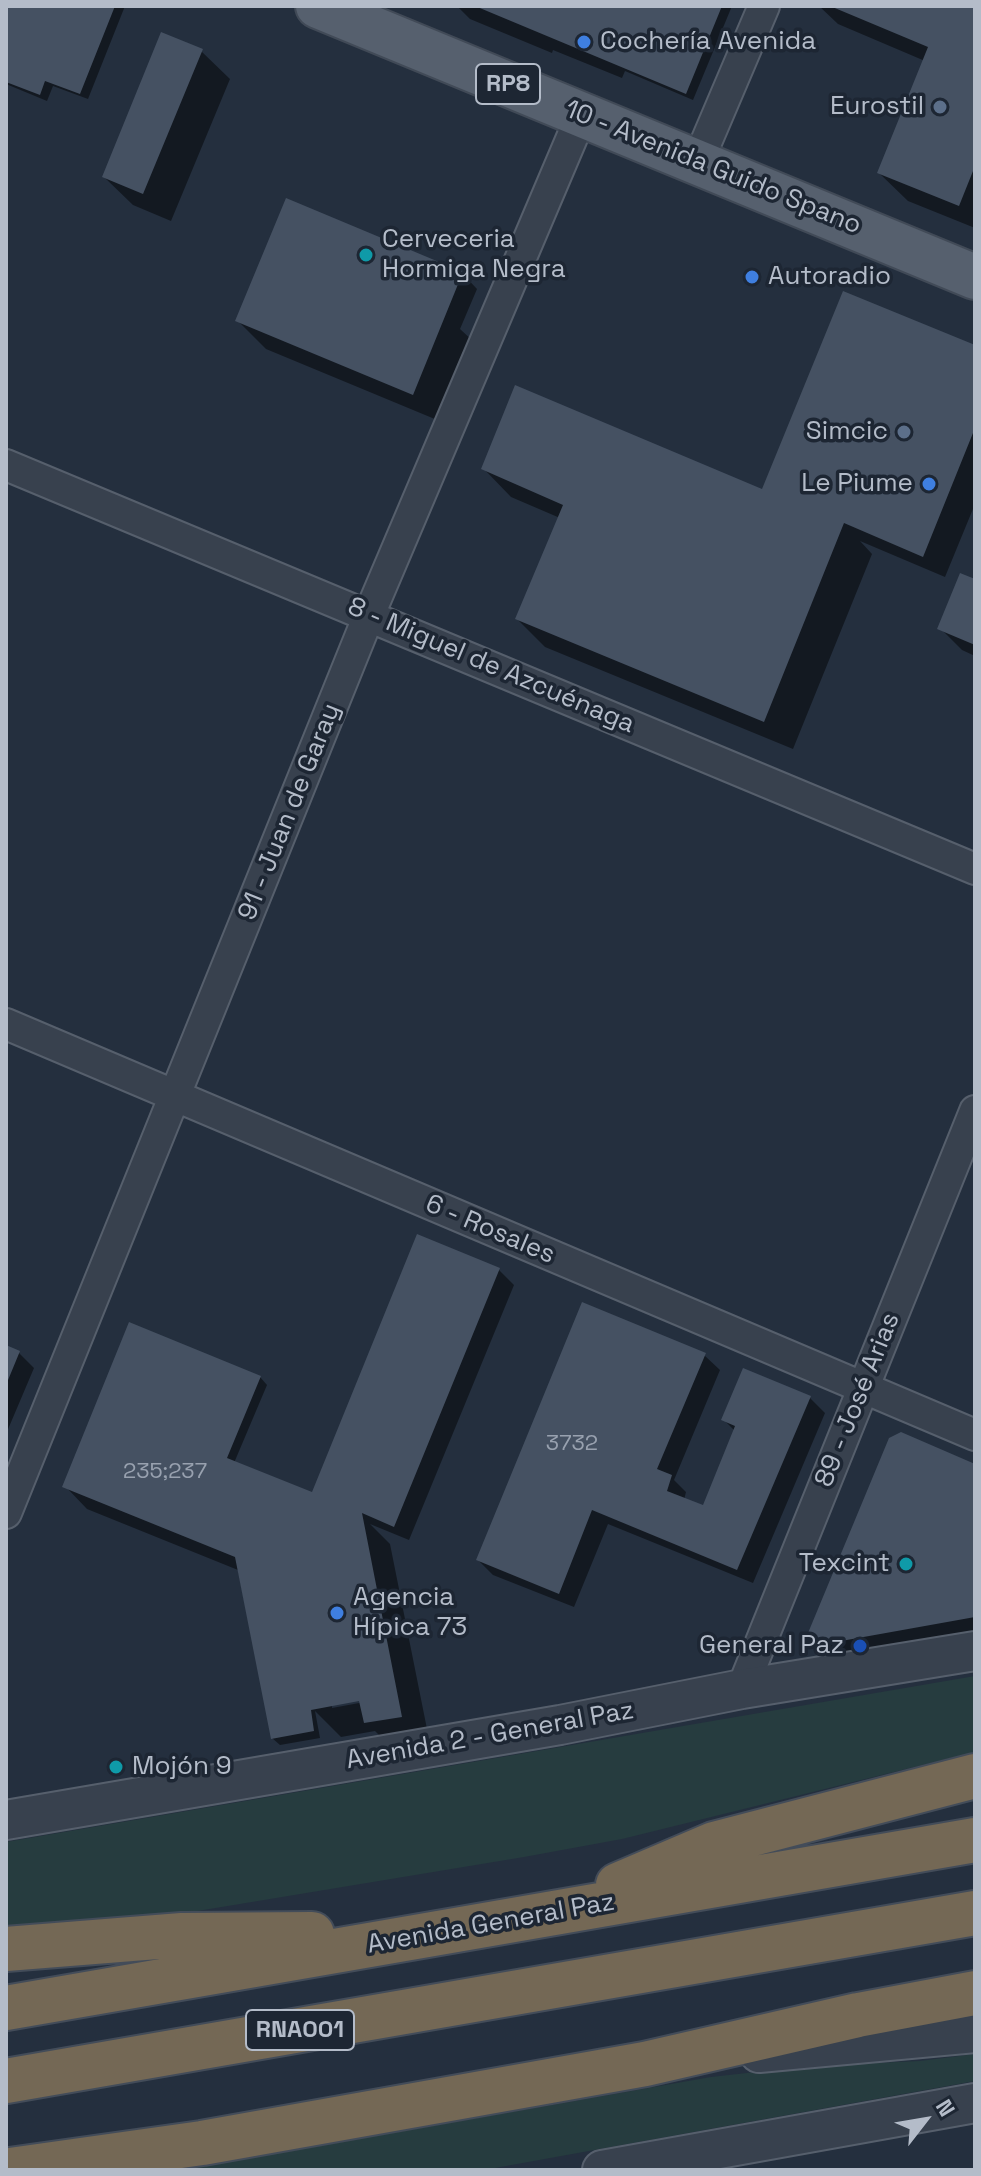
<!DOCTYPE html>
<html>
<head>
<meta charset="utf-8">
<style>
	body { margin:0 }
	#map { position:relative; width:981px; height:2176px; overflow:hidden; background:#242f3e; font-family:"Space Grotesk",sans-serif }
	canvas { display:block }
	.frame { position:absolute; inset:0; border:8px solid #b4bcc9; pointer-events:none }
	.north { position:absolute; left:885px; top:2080px; width:80px; height:80px; -webkit-text-stroke:6px #1d2633; paint-order:stroke; rotate:59deg; font-size:22px; font-weight:700; line-height:32px; text-align:center; color:#b4bcc9 }
	.north::after { content:''; display:block; margin:auto; width:28px; height:36px; background:#b4bcc9; clip-path:polygon(50% 0,100% 100%,50% 72%,0 100%) }
</style>
</head>
<body>
<div id="map">
<canvas width="981" height="2176"></canvas>
<div class="frame"></div>
<div class="north">N</div>
</div>
<script>
const c = document.querySelector('canvas').getContext('2d');
c.lineJoin = 'round';
function paint(path, color) { c.fillStyle = color; c.fill(path, 'evenodd'); }
const toPath = rows => new Path2D(rows.map(r => 'M' + r).join(''));
function trace(path, color, width, dash) { c.strokeStyle = color; c.lineWidth = width; c.lineCap = dash ? 'butt' : 'round'; c.setLineDash(dash || []); c.stroke(path); }
function write(font, color, halo, rows, align = 'center') {
  c.font = font + ' "Space Grotesk",sans-serif'; c.lineWidth = 7; c.setLineDash([]); c.textBaseline = 'middle'; c.strokeStyle = halo; c.fillStyle = color; for (const [text, x, y, turn = 0] of rows) {
    c.save(); c.translate(x, y); c.rotate((+turn || 0) * Math.PI / 180); c.textAlign = isNaN(turn) ? turn : align; if (halo) c.strokeText(text, 0, 0); c.fillText(text, 0, 0); c.restore();
  }
}
paint(toPath([
	[975,1676,975,1752,622,1839,524,1857,131,1922,6,1927,6,1842],
	[975,2054,975,2081,484,2170,182,2170,711,2077,809,2066,920,2061]
]), '#263c3f');
paint(toPath([
	[6,6,125,6,88,99,53,86,47,101,6,84],
	[457,6,732,6,693,100,625,71,622,78,553,50,552,53,470,19],
	[819,6,975,6,975,228,908,201,879,173,925,61,838,24],
	[201,51,230,79,171,221,133,205,104,177],
	[462,273,477,289,460,329,474,342,442,422,266,349,238,321],
	[975,347,975,504,945,577,860,541,872,554,793,749,545,647,517,619,560,518,511,497,483,468,770,494],
	[975,581,975,656,962,650,940,628],
	[499,1270,514,1285,409,1540,370,1524,390,1544,430,1744,394,1750,375,1731,341,1737,315,1711,320,1738,280,1745,272,1738,238,1570,87,1509,65,1486,260,1377,267,1385,234,1463,312,1495],
	[369,1698,370,1701,332,1708,332,1704],
	[6,1347,19,1353,34,1368,6,1434],
	[704,1355,720,1370,674,1480,686,1492,684,1500,704,1508,735,1431,723,1419,810,1398,825,1413,753,1583,608,1524,574,1607,493,1575,478,1560],
	[975,1466,975,1650,849,1672,820,1644]
]), '#0007');
paint(toPath([
	[6,6,115,6,80,94,45,81,40,95,6,82],
	[475,6,722,6,686,94],
	[830,6,975,6,975,166,959,206,877,173,928,47],
	[161,32,203,49,143,194,102,177],
	[286,198,463,272,413,395,235,321],
	[843,291,975,345,975,428,923,557,844,523,764,722,515,619,563,505,481,469,515,385,762,489],
	[960,573,975,579,975,645,937,629],
	[417,1234,500,1268,394,1527,362,1513,402,1717,364,1723,359,1701,311,1710,314,1731,271,1739,235,1557,62,1487,129,1322,261,1376,227,1458,312,1492],
	[582,1302,706,1353,657,1469,672,1475,667,1491,703,1505,735,1426,721,1420,743,1368,811,1396,737,1570,592,1510,559,1594,476,1560],
	[6,1345,20,1351,6,1385],
	[901,1432,975,1464,975,1617,819,1645,808,1633,889,1438]
]), '#455162');
const minor = toPath([
	[698,161,764,6],
	[6,465,975,869],
	[6,1024,975,1435],
	[6,1513,369,615,582,114],
	[742,1689,975,1111]
]);
const tertiary = toPath([
	[6,1820,560,1725,742,1689,975,1651],
	[759,2053,975,2033],
	[602,2170,975,2103]
]);
const primary = toPath([
	[318,6,975,277]
]);
const motorway = toPath([
	[618,1885,714,1844,975,1776],
	[6,1949,182,1935,312,1934],
	[6,2008,975,1840],
	[6,2081,975,1913],
	[10,2170,202,2143,645,2064,858,2015,975,1993]
]);
trace(minor, '#565f6c', 34);
trace(tertiary, '#565f6c', 42);
trace(primary, '#414a57', 48);
trace(motorway, '#434c59', 48);
trace(minor, '#38414e', 30);
trace(tertiary, '#38414e', 38);
trace(primary, '#56606e', 44);
trace(motorway, '#746855', 44);
for (const [x, y, r, color] of [
	[584,42,8,"#3f7fe0"],
	[940,107,8,"#5c6f8a"],
	[366,255,8,"#0f9aa8"],
	[752,277,8,"#3f7fe0"],
	[904,432,8,"#5c6f8a"],
	[929,484,8,"#3f7fe0"],
	[906,1564,8,"#0f9aa8"],
	[337,1613,8,"#3f7fe0"],
	[860,1646,8,"#1a4fb4"],
	[116,1767,8,"#0f9aa8"]
]) { const dot = new Path2D(); dot.arc(x, y, r, 0, 2 * Math.PI); c.fillStyle = color; c.fill(dot); trace(dot, '#1d2633', 3); }
write('22px', '#98a1af', null, [
	["3732",572,1444],
	["235;237",165,1472]
]);
for (const [x, y, w] of [
	[508,84,64],
	[300,2030,108]
]) { const box = new Path2D(); box.roundRect(x - w / 2, y - 20, w, 40, 6); c.fillStyle = '#1d2633'; c.fill(box); trace(box, '#b4bcc9', 2); }
write('bold 24px', '#b4bcc9', null, [
	["RP8",508,84],
	["RNA001",300,2030]
]);
write('26px', '#b4bcc9', '#1d2633', [
	["Cochería Avenida",600,42],
	["Eurostil",924,107,"right"],
	["Cerveceria",382,240],
	["Hormiga Negra",382,270],
	["Autoradio",768,277],
	["Simcic",888,432,"right"],
	["Le Piume",913,484,"right"],
	["Texcint",890,1564,"right"],
	["Agencia",353,1598],
	["Hípica 73",353,1628],
	["General Paz",844,1646,"right"],
	["Mojón 9",132,1767]
], 'left');
write('26px', '#b4bcc9', '#1d2633', [
	["10 - Avenida Guido Spano",713,168,22],
	["8 - Miguel de Azcuénaga",491,666,23],
	["91 - Juan de Garay",290,812,-68],
	["6 - Rosales",490,1230,23],
	["89 - José Arias",858,1400,-68],
	["Avenida 2 - General Paz",490,1736,-10],
	["Avenida General Paz",491,1924,-10]
]);
</script>
</body>
</html>
